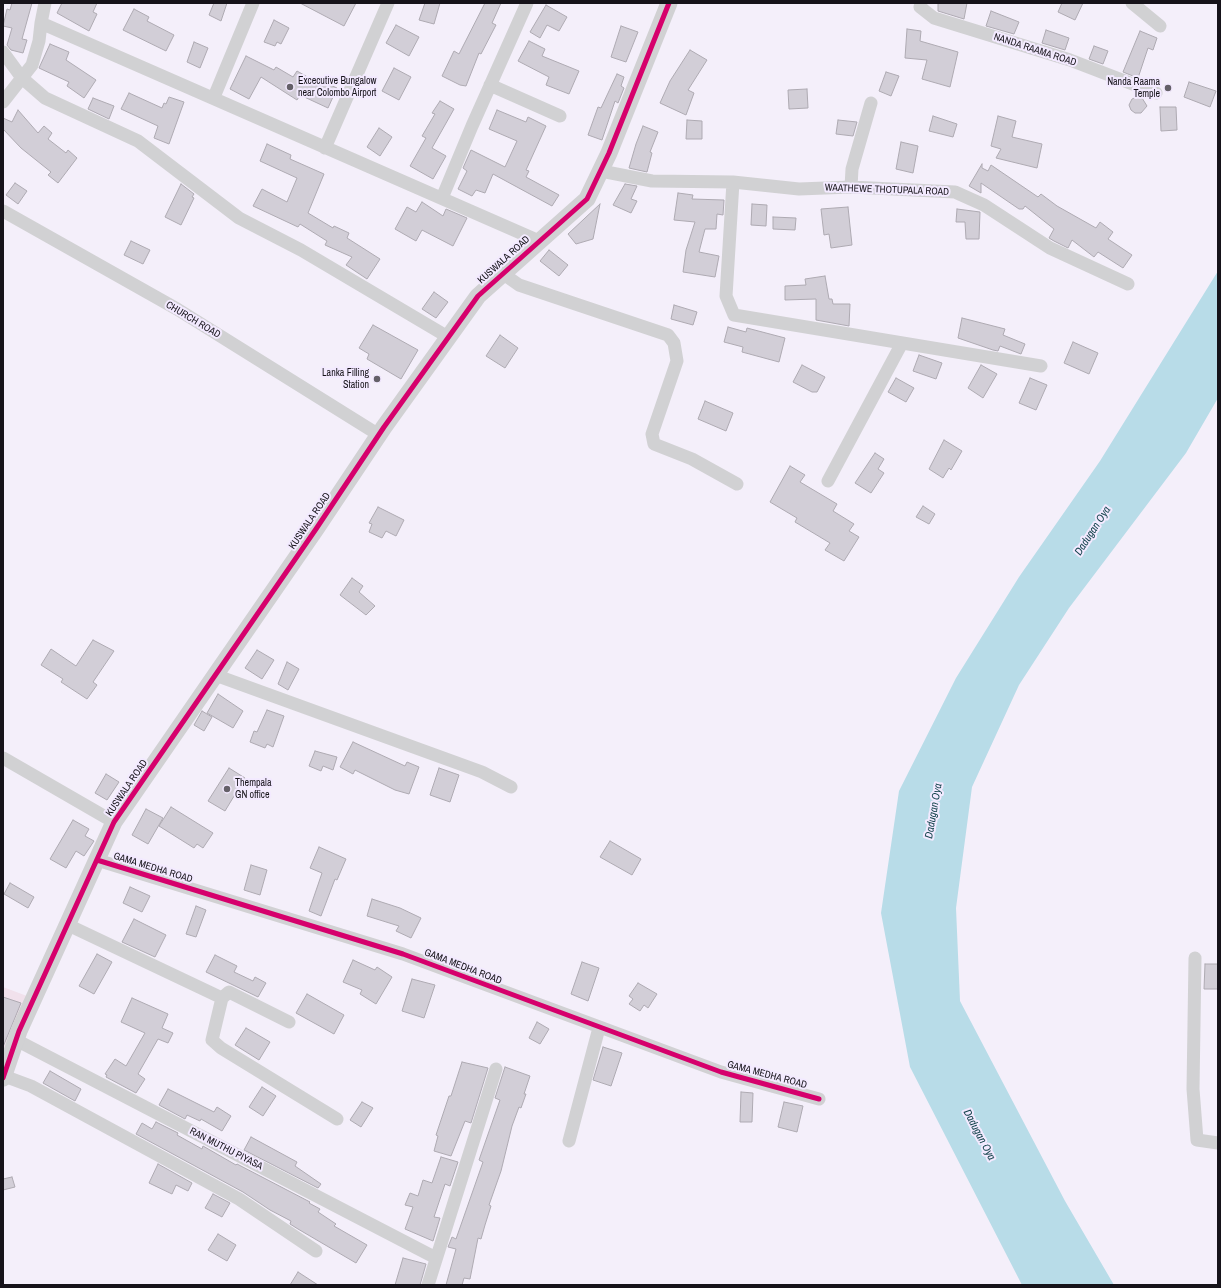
<!DOCTYPE html>
<html>
<head>
<meta charset="utf-8">
<style>
	body { margin:0 }
	#map { position:relative; width:1221px; height:1288px; overflow:hidden; background:#f4effa; font-family:"Archivo Narrow",sans-serif }
	canvas { display:block }
	.frame { position:absolute; inset:0; border:4px solid #16131a; pointer-events:none }
</style>
</head>
<body>
<div id="map">
<canvas width="1221" height="1288"></canvas>
<div class="frame"></div>
</div>
<script>
const c = document.querySelector('canvas').getContext('2d');
c.lineJoin = 'round';
function paint(path, color) { c.fillStyle = color; c.fill(path, 'evenodd'); }
const toPath = rows => new Path2D(rows.map(r => 'M' + r).join(''));
function trace(path, color, width, dash) { c.strokeStyle = color; c.lineWidth = width; c.lineCap = dash ? 'butt' : 'round'; c.setLineDash(dash || []); c.stroke(path); }
function write(font, color, halo, rows, align = 'center') {
  c.font = font + ' "Archivo Narrow",sans-serif'; c.lineWidth = 4; c.setLineDash([]); c.textBaseline = 'middle'; c.strokeStyle = halo; c.fillStyle = color; for (const [text, x, y, turn = 0] of rows) {
    c.save(); c.translate(x, y); c.rotate((+turn || 0) * Math.PI / 180); c.textAlign = isNaN(turn) ? turn : align; if (halo) c.strokeText(text, 0, 0); c.fillText(text, 0, 0); c.restore();
  }
}
paint(toPath([
	[3,987,27,996,3,1059]
]), '#f1e1ec');
paint(toPath([
	[1218,271,1218,398,1186,453,1069,608,1019,685,972,787,956,908,960,1001,1065,1201,1114,1285,1022,1285,910,1067,881,913,899,791,956,678,1019,577,1100,461]
]), '#b8dce8');
const building = toPath([
	[12,3,32,3,22,39,27,40,23,53,11,50,7,45,12,28,3,26,7,9,10,10,12,3],
	[62,3,97,3,93,12,97,14,89,31,57,13,62,3],
	[214,3,227,3,221,21,209,15,214,3],
	[300,3,356,3,344,26,300,3],
	[425,3,440,3,434,24,419,20,425,3],
	[485,3,501,3,492,23,496,25,481,54,479,53,466,86,460,85,442,76,454,51,459,54,485,3],
	[938,3,967,3,964,19,938,11,938,3],
	[1062,3,1083,3,1075,20,1058,12,1062,3],
	[546,5,567,17,559,31,547,25,540,38,530,32,546,5],
	[134,9,149,17,147,21,174,35,166,51,123,30,134,9],
	[991,11,1019,22,1014,34,986,26,991,11],
	[274,20,289,28,281,44,277,42,275,46,264,42,274,20],
	[396,25,419,37,409,56,386,43,396,25],
	[621,26,638,32,626,62,611,57,621,26],
	[907,29,921,31,920,41,958,52,950,87,922,79,927,60,905,58,907,29],
	[1046,30,1069,38,1065,50,1042,43,1046,30],
	[1140,31,1157,38,1153,50,1148,48,1138,78,1123,72,1140,31],
	[529,41,545,49,542,56,579,71,569,94,546,85,549,77,518,61,529,41],
	[194,42,208,48,200,68,187,62,194,42],
	[50,44,69,52,66,60,96,80,84,98,67,86,69,82,39,68,50,44],
	[1094,46,1108,51,1103,64,1089,59,1094,46],
	[690,50,707,60,688,90,694,93,686,115,660,103,670,81,690,50],
	[246,56,274,70,276,67,293,77,297,71,318,83,319,80,337,88,328,108,300,95,297,100,261,77,249,99,230,89,246,56],
	[394,68,411,77,399,100,382,91,394,68],
	[886,72,899,76,891,96,879,91,886,72],
	[617,74,624,77,621,86,624,88,618,103,615,101,602,140,588,135,598,107,601,108,617,74],
	[1189,82,1216,91,1210,107,1184,97,1189,82],
	[807,89,808,108,789,109,788,90,807,89],
	[129,93,162,108,164,103,166,104,169,97,184,102,169,144,154,138,158,126,121,109,129,93],
	[1137,97,1142,98,1147,106,1141,113,1135,113,1131,110,1129,105,1132,99,1137,97],
	[93,98,114,106,109,119,88,109,93,98],
	[440,101,454,109,432,148,446,156,433,179,410,166,426,138,422,136,435,114,432,113,440,101],
	[1160,107,1176,107,1177,130,1161,131,1160,107],
	[18,110,38,133,44,126,52,133,48,139,66,153,68,150,77,158,58,183,48,175,51,172,21,148,3,129,3,118,12,122,18,110],
	[497,110,526,122,528,117,546,126,526,170,529,171,526,177,559,195,552,206,493,174,485,193,476,190,472,196,458,189,467,171,463,168,471,150,505,167,517,141,489,129,497,110],
	[933,116,957,124,953,137,929,131,933,116],
	[998,116,1016,121,1012,137,1042,144,1037,168,996,158,1001,149,991,146,998,116],
	[687,120,702,121,702,139,686,139,687,120],
	[838,120,857,122,853,136,836,134,838,120],
	[643,126,658,132,650,152,652,153,647,172,629,168,636,144,643,126],
	[379,128,392,137,380,156,367,147,379,128],
	[901,142,918,146,913,173,896,169,901,142],
	[267,144,291,155,290,159,324,174,308,213,333,228,334,226,349,233,347,238,380,259,367,279,346,265,352,257,325,245,327,241,300,224,298,227,253,206,262,189,287,202,297,178,260,161,267,144],
	[982,164,982,168,988,171,991,165,1038,197,1041,194,1057,206,1096,228,1100,222,1113,232,1108,239,1132,255,1123,268,1098,252,1094,257,1072,240,1068,248,1054,241,1049,238,1054,229,1025,206,1023,209,1019,209,981,183,981,193,969,186,982,164],
	[15,183,27,191,18,204,6,195,15,183],
	[181,184,194,194,192,197,194,198,181,225,165,217,181,184],
	[625,184,637,186,631,199,637,201,631,213,613,205,625,184],
	[678,193,693,195,692,199,724,200,723,215,717,214,716,229,705,229,699,252,719,256,715,277,683,272,686,250,695,222,674,220,678,193],
	[422,202,443,216,446,209,467,218,453,246,422,230,416,241,395,229,407,207,416,212,422,202],
	[600,204,593,239,576,244,568,234,600,204],
	[752,204,767,205,766,226,751,225,752,204],
	[848,207,852,245,831,248,829,234,824,235,821,209,848,207],
	[957,209,980,212,979,239,966,239,965,222,956,222,957,209],
	[773,217,796,218,795,230,773,229,773,217],
	[131,241,150,250,143,264,124,255,131,241],
	[549,250,568,265,559,276,540,261,549,250],
	[825,276,829,299,832,299,833,304,850,304,849,326,816,320,816,299,785,300,785,286,806,285,805,279,825,276],
	[434,292,448,302,436,318,422,309,434,292],
	[674,305,697,312,693,325,671,319,674,305],
	[962,318,1005,329,1003,335,1025,344,1021,354,1000,346,998,351,993,350,958,338,962,318],
	[373,325,418,350,401,379,367,359,369,354,359,348,373,325],
	[728,327,746,332,747,328,785,338,779,362,742,352,743,347,724,342,728,327],
	[500,335,518,348,505,368,486,356,500,335],
	[1073,342,1098,353,1089,374,1064,363,1073,342],
	[919,355,942,363,936,379,913,371,919,355],
	[802,365,825,377,817,392,812,392,793,382,802,365],
	[981,365,997,374,983,398,968,388,981,365],
	[896,378,914,388,906,402,888,392,896,378],
	[1030,378,1047,385,1036,410,1019,403,1030,378],
	[705,401,733,413,726,431,698,419,705,401],
	[944,440,962,451,951,470,949,468,943,478,929,469,944,440],
	[875,453,884,459,878,469,884,473,871,493,855,483,875,453],
	[790,466,805,475,800,482,837,504,833,511,854,524,849,531,859,537,844,561,825,550,830,543,795,522,797,518,770,502,790,466],
	[923,506,935,514,929,524,916,517,923,506],
	[378,507,404,520,396,536,386,531,382,538,369,532,372,524,369,523,378,507],
	[352,578,363,586,359,592,375,606,366,615,340,595,352,578],
	[93,640,114,651,93,682,97,685,87,699,61,682,63,679,41,665,51,649,76,666,93,640],
	[257,650,274,660,262,679,245,668,257,650],
	[287,662,299,669,288,690,278,684,287,662],
	[218,694,243,711,233,728,207,713,218,694],
	[267,710,284,716,273,747,267,744,265,748,250,742,254,731,257,732,267,710],
	[202,711,212,717,204,731,194,725,202,711],
	[353,742,405,766,407,762,419,767,409,794,395,790,355,770,353,774,340,767,353,742],
	[315,751,337,757,333,770,323,766,321,771,309,766,315,751],
	[229,768,245,778,225,811,208,801,229,768],
	[439,768,459,775,450,802,430,795,439,768],
	[106,774,119,782,107,800,95,793,106,774],
	[171,807,213,833,203,848,197,844,194,848,159,826,171,807],
	[146,809,163,818,148,844,132,835,146,809],
	[73,820,89,829,85,836,94,841,84,856,76,851,66,868,50,859,73,820],
	[610,841,641,859,632,875,600,857,610,841],
	[319,847,346,859,337,880,335,879,321,916,309,911,322,873,310,868,319,847],
	[251,865,267,870,260,895,244,890,251,865],
	[10,883,34,897,28,908,4,894,10,883],
	[130,887,150,896,142,912,123,903,130,887],
	[372,899,400,908,421,918,411,938,396,931,399,926,367,916,372,899],
	[196,906,206,910,196,937,186,934,196,906],
	[134,919,166,935,155,957,122,942,134,919],
	[97,954,112,962,94,994,79,986,97,954],
	[215,955,237,966,234,972,253,981,255,977,266,983,258,997,206,972,215,955],
	[353,960,375,970,377,967,392,977,376,1004,360,994,362,990,343,982,353,960],
	[582,962,599,968,588,1001,571,994,582,962],
	[1205,964,1218,964,1218,989,1204,989,1205,964],
	[412,979,435,985,424,1018,402,1011,412,979],
	[638,983,657,994,648,1008,644,1005,640,1011,629,1004,633,999,629,996,638,983],
	[307,994,344,1015,334,1034,296,1013,307,994],
	[3,997,21,1003,3,1047,3,997],
	[132,998,168,1014,162,1028,173,1033,168,1043,158,1039,138,1074,145,1079,136,1093,106,1077,107,1075,105,1074,115,1059,126,1066,145,1033,121,1022,132,998],
	[537,1022,549,1029,540,1044,529,1038,537,1022],
	[246,1028,270,1042,259,1060,235,1045,246,1028],
	[603,1047,622,1053,611,1086,593,1080,603,1047],
	[462,1062,488,1068,471,1123,465,1121,451,1156,434,1151,438,1136,436,1135,449,1096,451,1096,462,1062],
	[505,1067,530,1076,524,1094,526,1094,521,1108,519,1107,512,1126,501,1171,489,1205,491,1206,485,1225,481,1239,478,1238,470,1279,464,1278,462,1285,446,1285,456,1249,448,1247,452,1237,456,1239,483,1162,479,1160,500,1100,495,1098,505,1067],
	[50,1071,81,1089,75,1101,43,1083,50,1071],
	[262,1087,276,1096,263,1116,249,1107,262,1087],
	[168,1089,214,1112,217,1107,231,1116,222,1131,201,1119,200,1121,187,1115,185,1119,159,1105,168,1089],
	[741,1092,753,1093,752,1122,740,1122,741,1092],
	[362,1102,373,1108,361,1127,350,1120,362,1102],
	[784,1102,803,1106,797,1132,778,1127,784,1102],
	[156,1122,178,1133,177,1135,202,1149,203,1146,236,1165,237,1164,310,1202,309,1203,320,1209,318,1212,336,1224,334,1226,367,1245,356,1263,298,1229,290,1224,291,1221,270,1210,243,1192,136,1134,142,1123,152,1129,156,1122],
	[251,1137,297,1162,295,1166,321,1184,318,1188,244,1150,251,1137],
	[441,1157,458,1162,450,1186,445,1184,434,1217,440,1218,433,1241,405,1229,413,1207,405,1205,410,1193,418,1196,423,1180,432,1183,441,1157],
	[158,1164,192,1183,188,1191,176,1185,172,1194,149,1183,158,1164],
	[12,1177,15,1187,3,1190,3,1179,12,1177],
	[213,1194,230,1203,222,1217,205,1208,213,1194],
	[218,1234,236,1245,227,1261,208,1250,218,1234],
	[403,1258,426,1264,420,1285,395,1285,403,1258],
	[298,1272,318,1285,290,1285,298,1272]
]);
paint(building, '#d2ced7');
trace(building, '#aeaab2', 1);
trace(toPath([
	[45,3,41,23,539,241],
	[921,3,920,7,934,18,1070,60,1156,93],
	[1132,3,1160,26],
	[3,52,22,78,45,98,138,141,239,218,301,250,448,337],
	[490,85,560,116],
	[214,97,253,3],
	[3,102,32,65,39,41,41,23],
	[325,148,388,3],
	[601,171,652,181,733,182,799,189,851,187,955,192,984,205,1050,248,1128,284],
	[733,182,726,296,734,315,1041,366],
	[851,187,852,169,871,103],
	[442,198,472,126,527,3],
	[3,211,177,309,379,435],
	[502,273,519,285,668,335,674,343,677,361,652,434,654,444,692,459,737,484],
	[828,481,902,343],
	[215,675,482,772,511,787],
	[3,758,114,822],
	[97,860,403,954,721,1072,819,1099],
	[68,925,222,998],
	[1195,958,1193,1089,1197,1140,1218,1143],
	[289,1022,229,992,222,998,212,1040,221,1048,337,1119],
	[16,1040,436,1258],
	[4,1076,31,1086,239,1199,316,1251],
	[569,1141,599,1028],
	[428,1285,496,1069]
]), '#d1d1d3', 13);
trace(toPath([
	[3,1078,19,1031,114,822,316,529,384,427,478,296,587,199,609,153,669,3]
]), '#d1d1d3', 17);
trace(toPath([
	[97,860,403,954,721,1072,819,1099],
	[3,1078,19,1031,114,822,316,529,384,427,478,296,587,199,609,153,669,3]
]), '#d6006c', 5);
for (const [x, y, r, color] of [
	[290,87,4,"#646068"],
	[1168,88,4,"#646068"],
	[377,379,4,"#646068"],
	[227,789,4,"#646068"]
]) { const dot = new Path2D(); dot.arc(x, y, r, 0, 2 * Math.PI); c.fillStyle = color; c.fill(dot); trace(dot, '#f3eaff', 1.5); }
write('10px', '#16131a', '#f3eaff', [
	["NANDA RAAMA ROAD",1035,50,18],
	["WAATHEWE THOTUPALA ROAD",887,190,2],
	["KUSWALA ROAD",504,260,-42],
	["CHURCH ROAD",193,320,31],
	["KUSWALA ROAD",310,521,-56],
	["KUSWALA ROAD",127,788,-56],
	["GAMA MEDHA ROAD",153,868,17],
	["GAMA MEDHA ROAD",463,967,21],
	["GAMA MEDHA ROAD",767,1075,15],
	["RAN MUTHU PIYASA",226,1149,27]
]);
write('10px', '#16131a', '#f3eaff', [
	["Excecutive Bungalow",298,81],
	["near Colombo Airport",298,93],
	["Nanda Raama",1160,82,"right"],
	["Temple",1160,94,"right"],
	["Lanka Filling",369,373,"right"],
	["Station",369,385,"right"],
	["Thempala",235,783],
	["GN office",235,795]
], 'left');
write('italic 11px', '#13434c', '#f3eaff', [
	["Dadugan Oya",1093,531,-57],
	["Dadugan Oya",934,811,-80],
	["Dadugan Oya",979,1135,62]
]);
</script>
</body>
</html>
